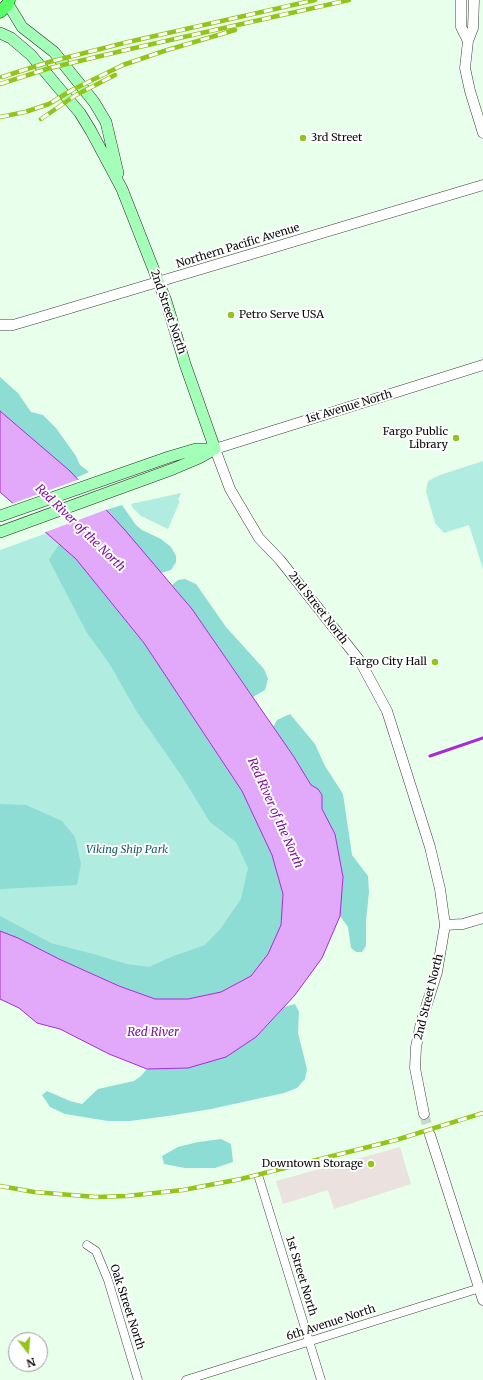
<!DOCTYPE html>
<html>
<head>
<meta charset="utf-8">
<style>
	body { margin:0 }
	#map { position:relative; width:483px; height:1380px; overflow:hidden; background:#e8ffeb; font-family:Merriweather,serif }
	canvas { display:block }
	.north { position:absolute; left:8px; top:1332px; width:40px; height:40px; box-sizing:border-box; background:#fff; border:1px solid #9d9d9d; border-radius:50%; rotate:163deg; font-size:11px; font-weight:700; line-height:16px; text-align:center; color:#0b0b0b }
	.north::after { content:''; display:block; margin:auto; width:14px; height:18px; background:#94c41a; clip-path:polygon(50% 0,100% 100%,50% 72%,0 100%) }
</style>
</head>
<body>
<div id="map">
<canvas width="483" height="1380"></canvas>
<div class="north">N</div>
</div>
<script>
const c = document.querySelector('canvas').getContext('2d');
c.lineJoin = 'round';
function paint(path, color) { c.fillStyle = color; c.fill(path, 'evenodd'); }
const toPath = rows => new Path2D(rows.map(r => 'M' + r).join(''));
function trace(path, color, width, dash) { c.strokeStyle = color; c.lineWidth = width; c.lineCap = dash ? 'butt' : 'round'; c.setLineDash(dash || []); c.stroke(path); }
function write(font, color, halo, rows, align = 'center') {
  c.font = font + ' Merriweather,serif'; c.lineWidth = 4; c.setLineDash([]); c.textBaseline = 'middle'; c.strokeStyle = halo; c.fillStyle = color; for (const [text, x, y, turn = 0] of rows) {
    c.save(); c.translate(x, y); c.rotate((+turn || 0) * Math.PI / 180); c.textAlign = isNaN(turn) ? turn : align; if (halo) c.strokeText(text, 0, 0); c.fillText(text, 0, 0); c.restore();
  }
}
paint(toPath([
	[400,1147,411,1184,334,1209,328,1190,283,1204,276,1181]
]), '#ebe1de');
paint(toPath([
	[483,461,483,569,469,525,444,533,435,523,426,491,428,481,440,475],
	[181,493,178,500,180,501,168,529,141,516,133,508,131,504],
	[47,533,76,559,144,643,242,791,272,855,221,992,18,938,0,931,0,550]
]), '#b0ece0');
paint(toPath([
	[0,377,18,393,31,412,43,415,56,428,76,456,80,465,89,472,76,478,0,411],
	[122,505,136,525,142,530,161,539,171,547,176,556,176,562,171,570,161,573,106,510],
	[59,544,76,559,144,643,242,791,272,855,283,894,281,925,268,954,251,976,221,992,188,999,155,999,119,986,59,959,18,938,0,931,0,916,51,943,97,955,127,964,149,967,171,957,205,945,221,928,241,899,248,868,236,842,210,822,181,775,137,712,109,663,87,633,49,560],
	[185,579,196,584,226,627,264,669,268,679,265,690,253,697,192,609,172,585,178,580],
	[290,714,315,744,325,766,343,794,352,855,368,876,369,892,366,921,366,946,362,952,356,952,351,948,348,927,340,916,343,877,335,834,322,809,322,795,318,789,311,785,294,757,273,727,277,720],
	[0,804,26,805,62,821,75,837,81,864,77,885,0,889],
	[295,1004,299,1012,298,1033,307,1069,305,1079,297,1088,284,1093,211,1109,168,1116,130,1121,108,1121,65,1114,50,1107,42,1095,47,1091,70,1101,82,1104,98,1089,134,1081,141,1076,147,1069,188,1068,256,1037,284,1007],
	[221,1139,231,1144,233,1162,215,1168,185,1168,164,1164,162,1156,178,1147,198,1142]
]), '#8eddd4');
const water = toPath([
	[0,411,70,471,124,529,192,609,294,757,311,785,318,789,322,795,322,809,335,834,343,877,340,916,322,958,295,995,256,1037,226,1057,188,1068,147,1069,109,1054,60,1029,37,1023,19,1008,0,999,0,931,18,938,59,959,119,986,155,999,188,999,221,992,251,976,268,954,281,925,283,894,272,855,242,791,144,643,76,559,0,492,0,411]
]);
paint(water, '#e2a9fb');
trace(water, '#a82bd7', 1);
paint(toPath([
	[80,479,108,509,43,533,11,504]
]), '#e8ffeb');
trace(toPath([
	[430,756,483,738]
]), '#a82bd7', 3);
trace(toPath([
	[424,1114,430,1135]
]), '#c7dac9', 10, [10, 5]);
const minor = toPath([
	[259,1178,321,1380],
	[87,1245,96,1251,108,1280,138,1380],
	[186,1380,483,1287]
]);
const tertiary = toPath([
	[461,0,461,27,468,41],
	[474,0,473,28,468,41,465,68,470,91,483,133],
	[0,325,13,325,37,318,483,185],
	[445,925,463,924,483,918],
	[424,1114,415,1068,416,1047,421,1023,437,972,445,925,440,889,430,847,412,790,387,711,360,661,280,560,259,538,230,489,215,449,483,365],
	[430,1135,483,1300]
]);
const secondary = toPath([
	[8,4,22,27,54,52,94,102,106,122,118,173],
	[0,33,11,38,31,55,80,113,91,131,122,189,166,301,185,364,215,449],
	[0,516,169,457,196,449,214,449],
	[0,532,173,469,199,458,215,449]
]);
const primary = toPath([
	[0,12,8,4,9,0]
]);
trace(minor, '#3e3e3e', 9);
trace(tertiary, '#3e3e3e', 11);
trace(secondary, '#2d2d2d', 12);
trace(primary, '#1c1c1c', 13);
trace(minor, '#fff', 8);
trace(tertiary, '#fff', 10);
trace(secondary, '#a3ffb8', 11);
trace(primary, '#58ff67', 12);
const rail = toPath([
	[2,77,49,62,128,42,315,0],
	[0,84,50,68,130,49,349,0],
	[0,117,25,112,49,104,72,90,123,65,164,51,235,30],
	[41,119,76,95,115,75],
	[0,1186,34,1192,96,1197,127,1196,183,1190,241,1179,396,1140,483,1113]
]);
trace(rail, '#94c41a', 4.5);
trace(rail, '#fff', 3, [9]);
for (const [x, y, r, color] of [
	[303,138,4,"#94c41a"],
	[231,315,4,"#94c41a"],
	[456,438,4,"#94c41a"],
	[435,662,4,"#94c41a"],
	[371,1164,4,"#94c41a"]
]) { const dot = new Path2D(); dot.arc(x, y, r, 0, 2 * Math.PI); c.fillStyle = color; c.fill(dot); trace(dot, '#fff', 1.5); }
write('11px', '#0b0b0b', '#fff', [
	["3rd Street",311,138,"left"],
	["Petro Serve USA",239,315,"left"],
	["Fargo Public",448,432],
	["Library",448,445],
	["Fargo City Hall",427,662],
	["Downtown Storage",363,1164]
], 'right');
write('11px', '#0b0b0b', '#fff', [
	["Northern Pacific Avenue",238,246,-17],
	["2nd Street North",168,312,71],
	["1st Avenue North",349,407,-17],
	["2nd Street North",318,608,52],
	["2nd Street North",429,997,-76],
	["1st Street North",301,1276,73],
	["Oak Street North",127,1307,72],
	["6th Avenue North",331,1323,-18]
]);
write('italic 11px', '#175c66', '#fff', [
	["Viking Ship Park",127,850]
]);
write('italic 12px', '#810ca4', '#fff', [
	["Red River of the North",80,528,44],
	["Red River of the North",275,813,66],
	["Red River",153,1033]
]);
</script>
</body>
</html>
